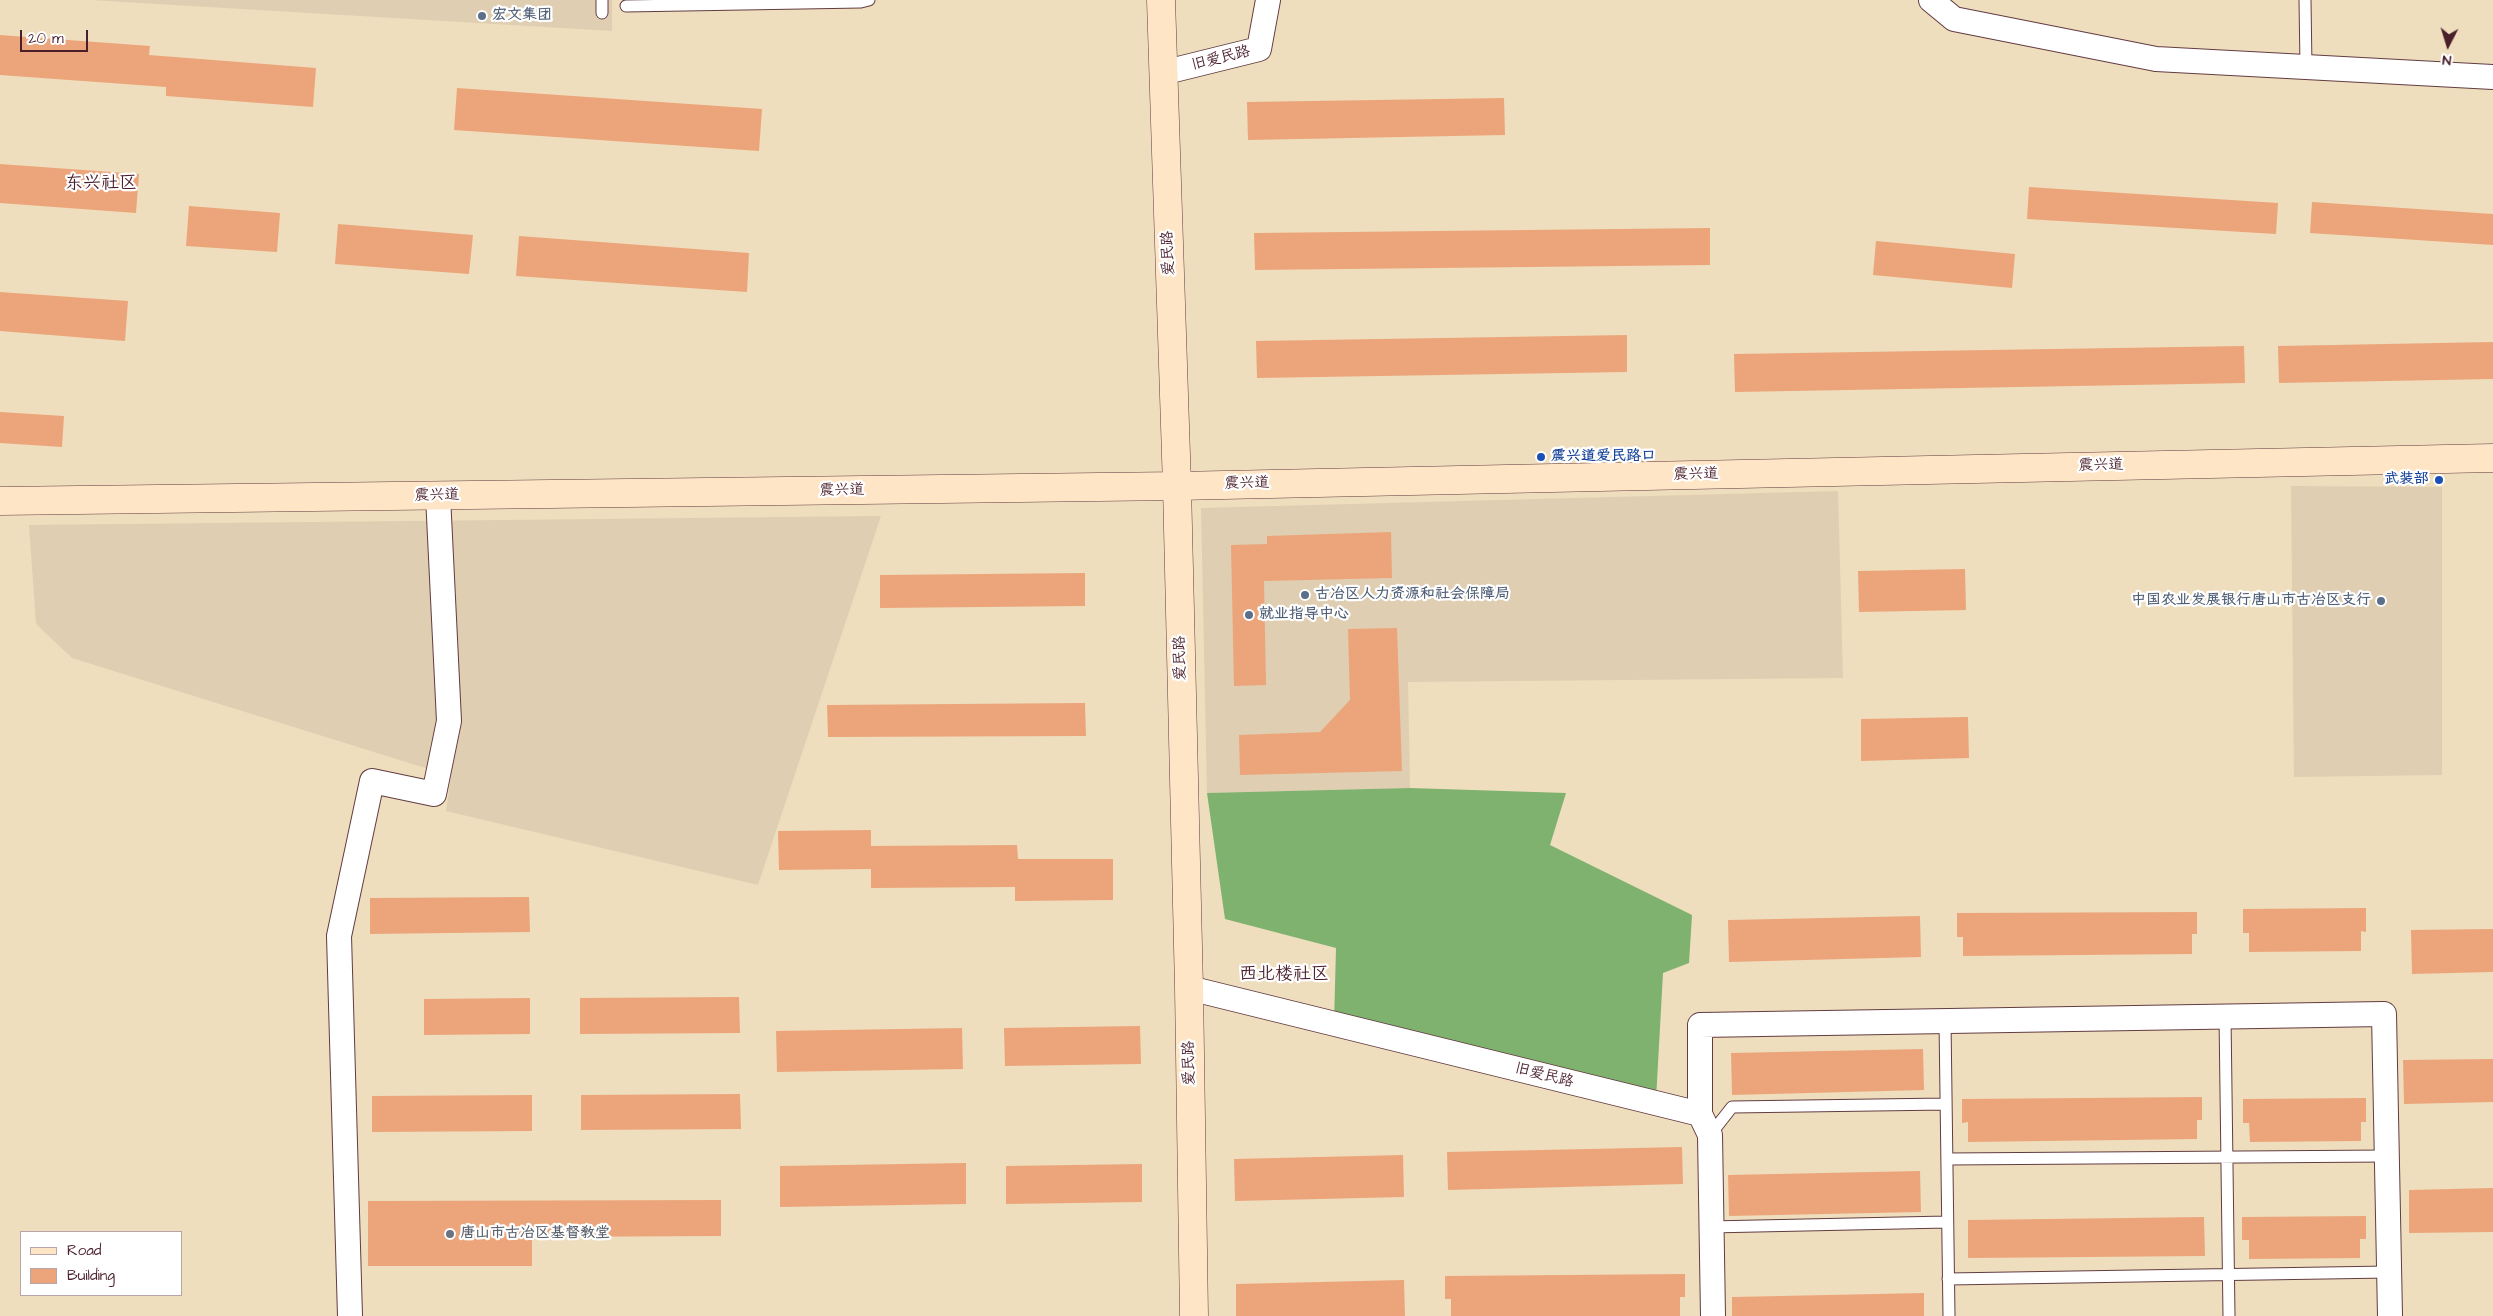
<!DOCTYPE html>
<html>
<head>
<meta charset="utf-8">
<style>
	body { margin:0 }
	#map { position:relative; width:2493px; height:1316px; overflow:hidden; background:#eedebd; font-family:"Architects Daughter",sans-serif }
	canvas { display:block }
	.legend { position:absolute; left:20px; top:1231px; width:162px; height:65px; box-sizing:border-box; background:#fff; border:1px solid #b7a5aa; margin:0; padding:6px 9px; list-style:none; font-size:15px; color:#4a1f2b }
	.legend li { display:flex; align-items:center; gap:10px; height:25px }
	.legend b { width:25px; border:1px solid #b7a5aa }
	.north { position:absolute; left:2423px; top:20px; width:50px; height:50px; -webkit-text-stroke:4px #fff; paint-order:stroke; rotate:185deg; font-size:14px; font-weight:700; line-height:20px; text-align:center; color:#4a1f2b }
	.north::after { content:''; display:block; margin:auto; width:18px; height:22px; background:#4a1f2b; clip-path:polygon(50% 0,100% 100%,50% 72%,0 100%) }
	.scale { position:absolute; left:20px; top:30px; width:68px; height:22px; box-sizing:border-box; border:2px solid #4a1f2b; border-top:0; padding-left:6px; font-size:15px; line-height:18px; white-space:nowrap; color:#4a1f2b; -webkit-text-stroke:4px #fff; paint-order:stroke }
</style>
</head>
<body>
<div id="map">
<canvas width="2493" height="1316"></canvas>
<ul class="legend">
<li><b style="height:6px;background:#fde5c5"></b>Road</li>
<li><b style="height:14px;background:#eca57a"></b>Building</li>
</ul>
<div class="north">N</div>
<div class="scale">20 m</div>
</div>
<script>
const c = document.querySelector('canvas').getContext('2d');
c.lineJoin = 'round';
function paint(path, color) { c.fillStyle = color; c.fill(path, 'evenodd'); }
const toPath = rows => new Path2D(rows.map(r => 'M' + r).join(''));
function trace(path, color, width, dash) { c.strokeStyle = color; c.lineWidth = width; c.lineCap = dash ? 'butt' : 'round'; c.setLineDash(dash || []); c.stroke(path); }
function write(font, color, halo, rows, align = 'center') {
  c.font = font + ' "Architects Daughter","LXGW WenKai TC",sans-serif'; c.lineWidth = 4.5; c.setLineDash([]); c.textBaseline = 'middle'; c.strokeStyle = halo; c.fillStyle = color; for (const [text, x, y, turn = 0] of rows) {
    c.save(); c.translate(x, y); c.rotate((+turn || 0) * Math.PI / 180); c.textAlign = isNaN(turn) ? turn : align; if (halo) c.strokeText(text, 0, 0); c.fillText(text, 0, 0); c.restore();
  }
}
paint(toPath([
	[91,0,612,0,612,31],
	[2291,486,2442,487,2442,775,2294,777],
	[1838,491,1843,678,1408,682,1410,788,1207,793,1201,508],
	[881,516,758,885,446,811,451,776,72,658,36,624,29,525]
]), '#dfceb1');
paint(toPath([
	[1410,788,1566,793,1550,845,1692,915,1689,963,1663,973,1656,1100,1334,1024,1336,948,1225,919,1207,793]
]), '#7eb26e');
paint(toPath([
	[0,35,150,46,149,55,316,68,313,107,166,96,166,87,0,75],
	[457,88,762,109,759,151,454,130],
	[1504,98,1505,135,1248,140,1247,102],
	[0,164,139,174,136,213,0,203],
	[2029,187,2278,203,2276,234,2027,219],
	[2312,202,2493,214,2493,245,2310,233],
	[189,206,280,213,277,252,186,246],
	[338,224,473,235,469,274,335,264],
	[1710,228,1710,265,1255,270,1254,233],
	[519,236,749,253,747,292,516,276],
	[1876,241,2015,254,2012,288,1873,275],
	[0,292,128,301,125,341,0,331],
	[1627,335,1627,372,1257,378,1256,341],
	[2493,342,2493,379,2279,383,2278,346],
	[2244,346,2245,383,1735,392,1734,354],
	[0,412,64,416,62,447,0,443],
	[1391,532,1392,578,1264,581,1266,685,1234,686,1231,545,1267,544,1267,536],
	[1965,569,1966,610,1859,612,1858,571],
	[1085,573,1085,606,880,608,880,575],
	[1397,628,1402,771,1240,775,1239,735,1320,732,1350,700,1348,629],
	[1085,703,1086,736,828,737,827,705],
	[1968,717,1969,758,1861,761,1861,719],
	[871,830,871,846,1017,845,1018,859,1113,859,1113,900,1015,901,1015,887,871,888,871,869,779,870,778,831],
	[529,897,530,932,370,934,370,898],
	[2366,908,2366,932,2361,931,2361,951,2249,952,2249,933,2243,933,2243,909],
	[2197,912,2197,934,2192,934,2192,954,1963,956,1963,937,1957,937,1957,913],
	[1920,916,1921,957,1729,962,1728,920],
	[2493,929,2493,972,2412,974,2411,930],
	[739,997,740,1033,580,1034,580,998],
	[530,998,530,1034,424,1035,424,999],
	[1140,1026,1141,1064,1005,1066,1004,1028],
	[962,1028,963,1069,777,1072,776,1031],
	[1923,1049,1924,1090,1732,1095,1731,1053],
	[2493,1059,2493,1102,2404,1104,2403,1060],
	[740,1094,741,1129,581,1130,581,1095],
	[532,1095,532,1131,372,1132,372,1096],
	[2202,1097,2202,1120,2197,1120,2197,1139,1968,1142,1968,1122,1962,1123,1962,1099],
	[2366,1098,2366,1122,2361,1122,2361,1141,2250,1142,2249,1123,2243,1123,2243,1099],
	[1682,1147,1683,1184,1448,1190,1447,1152],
	[1403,1155,1404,1197,1235,1201,1234,1159],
	[966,1163,966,1204,780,1207,780,1166],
	[1142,1164,1142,1202,1006,1204,1006,1166],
	[1920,1171,1921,1212,1729,1216,1728,1175],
	[2493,1188,2493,1232,2409,1233,2409,1190],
	[721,1200,721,1236,532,1237,532,1266,368,1266,368,1201],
	[2366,1216,2366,1239,2360,1239,2360,1258,2249,1259,2249,1240,2242,1240,2242,1217],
	[2204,1217,2205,1256,1968,1258,1968,1220],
	[1685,1274,1685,1297,1680,1297,1680,1316,1451,1316,1451,1299,1445,1299,1445,1276],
	[1404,1280,1405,1316,1236,1316,1236,1284],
	[1924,1293,1924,1316,1732,1316,1732,1297]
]), '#eca57a');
const lane = toPath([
	[602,0,602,13],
	[2305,0,2306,67],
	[626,6,861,2,869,0],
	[2225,1016,2229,1316],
	[1945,1021,1949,1316],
	[1710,1135,1732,1107,1946,1104],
	[1947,1159,2388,1156],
	[1710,1227,1947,1222],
	[1948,1279,2388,1272]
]);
const street = toPath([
	[1931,0,1954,19,2156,59,2493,77],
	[1162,73,1259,49,1268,0],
	[1189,988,1700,1114,1710,1135,1713,1316],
	[1700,1114,1700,1025,2384,1014,2390,1316],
	[350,1316,339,936,372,781,434,794,449,721,438,496]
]);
const secondary = toPath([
	[1161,0,1177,486,1189,988,1194,1316],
	[0,501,1177,486,2493,458]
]);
trace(lane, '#633c41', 13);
trace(street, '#633c41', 26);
trace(secondary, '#633c41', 29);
trace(lane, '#fff', 11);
trace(street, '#fff', 24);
trace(secondary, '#fde5c5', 28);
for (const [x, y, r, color] of [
	[482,16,5,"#5c6f8a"],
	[1541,457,5,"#1a4fb4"],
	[2439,480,5,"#1a4fb4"],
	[1305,595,5,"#5c6f8a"],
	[2381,601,5,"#5c6f8a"],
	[1249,615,5,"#5c6f8a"],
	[450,1234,5,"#6b7280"]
]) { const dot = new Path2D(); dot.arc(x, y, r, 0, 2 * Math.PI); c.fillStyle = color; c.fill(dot); trace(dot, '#fff', 2); }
write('bold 15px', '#4e5e75', '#fff', [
	["宏文集团",492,16],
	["古冶区人力资源和社会保障局",1315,595],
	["中国农业发展银行唐山市古冶区支行",2371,601,"right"],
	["就业指导中心",1259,615]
], 'left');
write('15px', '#4a1f2b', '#fff', [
	["旧爱民路",1221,59,-14],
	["爱民路",1169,253,-92],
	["震兴道",2101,466,-1],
	["震兴道",1696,475,-1],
	["震兴道",1247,484,-1],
	["震兴道",842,491,-1],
	["震兴道",437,496,-1],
	["爱民路",1181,658,-91],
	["爱民路",1190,1063,-91],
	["旧爱民路",1544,1076,14]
]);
write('bold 15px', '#164399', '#fff', [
	["震兴道爱民路口",1551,457],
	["武装部",2429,480,"right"]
], 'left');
write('bold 15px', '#5b616d', '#fff', [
	["唐山市古冶区基督教堂",460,1234]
], 'left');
write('18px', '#4a1f2b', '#fff', [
	["东兴社区",101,184],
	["西北楼社区",1284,975]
]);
</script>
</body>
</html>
